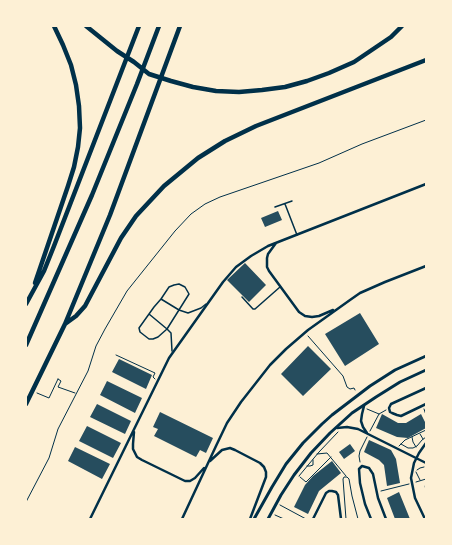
<!DOCTYPE html>
<html>
<head>
<meta charset="utf-8">
<style>
	body { margin:0 }
	#map { position:relative; width:452px; height:545px; overflow:hidden; background:#fdf0d5; font-family:Karla,sans-serif }
	canvas { display:block }
	.frame { position:absolute; inset:0; border:27px solid #fdf0d5; pointer-events:none }
</style>
</head>
<body>
<div id="map">
<canvas width="452" height="545"></canvas>
<div class="frame"></div>
</div>
<script>
const c = document.querySelector('canvas').getContext('2d');
c.lineJoin = 'round';
function paint(path, color) { c.fillStyle = color; c.fill(path, 'evenodd'); }
const toPath = rows => new Path2D(rows.map(r => 'M' + r).join(''));
function trace(path, color, width, dash) { c.strokeStyle = color; c.lineWidth = width; c.lineCap = dash ? 'butt' : 'round'; c.setLineDash(dash || []); c.stroke(path); }
paint(toPath([
	[278,211,282,220,265,227,261,218],
	[245,263,266,285,249,302,227,280],
	[360,313,379,344,345,366,325,334],
	[308,346,331,369,303,396,281,374],
	[119,359,152,375,146,389,112,372],
	[107,381,142,398,135,413,100,395],
	[97,404,131,421,125,434,90,417],
	[160,412,213,438,206,453,200,450,196,457,154,436,158,429,153,427],
	[382,414,398,423,406,423,421,414,426,424,426,428,408,438,397,437,376,428],
	[87,426,121,443,113,458,79,441],
	[369,440,391,450,396,459,400,483,387,486,384,465,379,460,364,452],
	[350,444,355,451,344,459,339,452],
	[75,447,110,464,102,479,68,461],
	[332,461,341,473,319,491,308,514,294,507,305,485,313,476],
	[399,492,410,519,395,519,387,498]
]), '#264d5e');
trace(toPath([
	[26,143,26,164],
	[308,336,343,376,347,387,350,389,354,388,355,390],
	[116,355,155,373,153,377,155,379],
	[58,379,61,381,58,387,75,393],
	[37,393,49,398,58,379],
	[367,409,379,414],
	[424,409,426,415],
	[370,431,379,414,386,410],
	[420,434,423,439],
	[412,437,413,442,416,447],
	[401,444,408,448,413,448,417,446,422,440,426,437],
	[399,446,405,440,426,430],
	[317,454,327,453,346,476],
	[360,462,359,456,360,451,367,437],
	[307,466,310,466,313,465,313,460],
	[417,470,420,468,424,467],
	[416,472,420,480],
	[299,476,319,452,338,432],
	[300,477,306,482,331,457],
	[416,482,426,479],
	[381,491,409,484],
	[26,502,49,458,58,429,88,371,96,346,105,329,127,291,175,231,191,214,205,204,220,197,319,163,362,144,426,120],
	[280,505,306,519],
	[275,515,284,519],
	[346,519,343,479,344,477,347,477,349,479,352,496,358,519]
]), '#003049', 1);
trace(toPath([
	[285,204,297,235],
	[275,207,292,201],
	[242,297,253,309,255,309,280,287],
	[149,314,167,329,189,294,185,287,179,284,174,285,169,287,161,299],
	[172,351,171,333,167,329,158,337,153,339,149,339,140,332,139,328,154,307,161,299,179,310,188,313,201,308,206,304]
]), '#003049', 1.5);
trace(toPath([
	[276,243,268,254,267,258,267,267,269,271,299,312,305,316,312,317,319,316,333,310],
	[426,388,391,404,389,408,390,412,392,413,397,415,401,416,426,404],
	[364,406,362,414,361,421,363,427,367,433],
	[337,428,347,427,358,429,426,463],
	[134,432,133,444,133,449,137,457,142,460,185,481,190,481,195,478,204,468],
	[210,461,222,450,230,448,235,450,260,463,264,467,266,472,266,477,250,519],
	[426,486,426,487],
	[90,519,169,358,223,282,236,267,251,256,268,246,426,184],
	[182,519,216,446,227,423,241,402,270,365,286,349,308,330,350,300,360,293,385,282,426,266],
	[313,519,326,493,329,491,332,491,336,492,338,495,341,519],
	[371,519,365,504,360,483,359,469,362,466,369,468,373,474,378,498,386,519],
	[425,519,415,498,411,478,414,463,419,453,426,443]
]), '#003049', 2.5);
trace(toPath([
	[254,519,272,487,286,464,303,443,322,424,332,415,370,386,395,370,426,356],
	[268,519,281,495,294,475,311,453,330,433,352,413,376,397,400,382,426,370]
]), '#003049', 3);
trace(toPath([
	[86,26,117,51,134,62,149,74,171,81,193,87,216,91,239,92,262,90,285,87,307,81,329,73,354,62,391,37,402,26],
	[35,283,68,186,74,167,78,147,80,128,79,106,76,85,71,65,63,45,54,26],
	[26,304,44,271,54,246,139,26],
	[65,324,76,316,85,306,121,238,136,216,164,186,198,158,225,141,256,126,426,60],
	[26,345,92,195,137,84,159,26],
	[26,404,65,324,110,215,180,26]
]), '#003049', 4.5);
</script>
</body>
</html>
